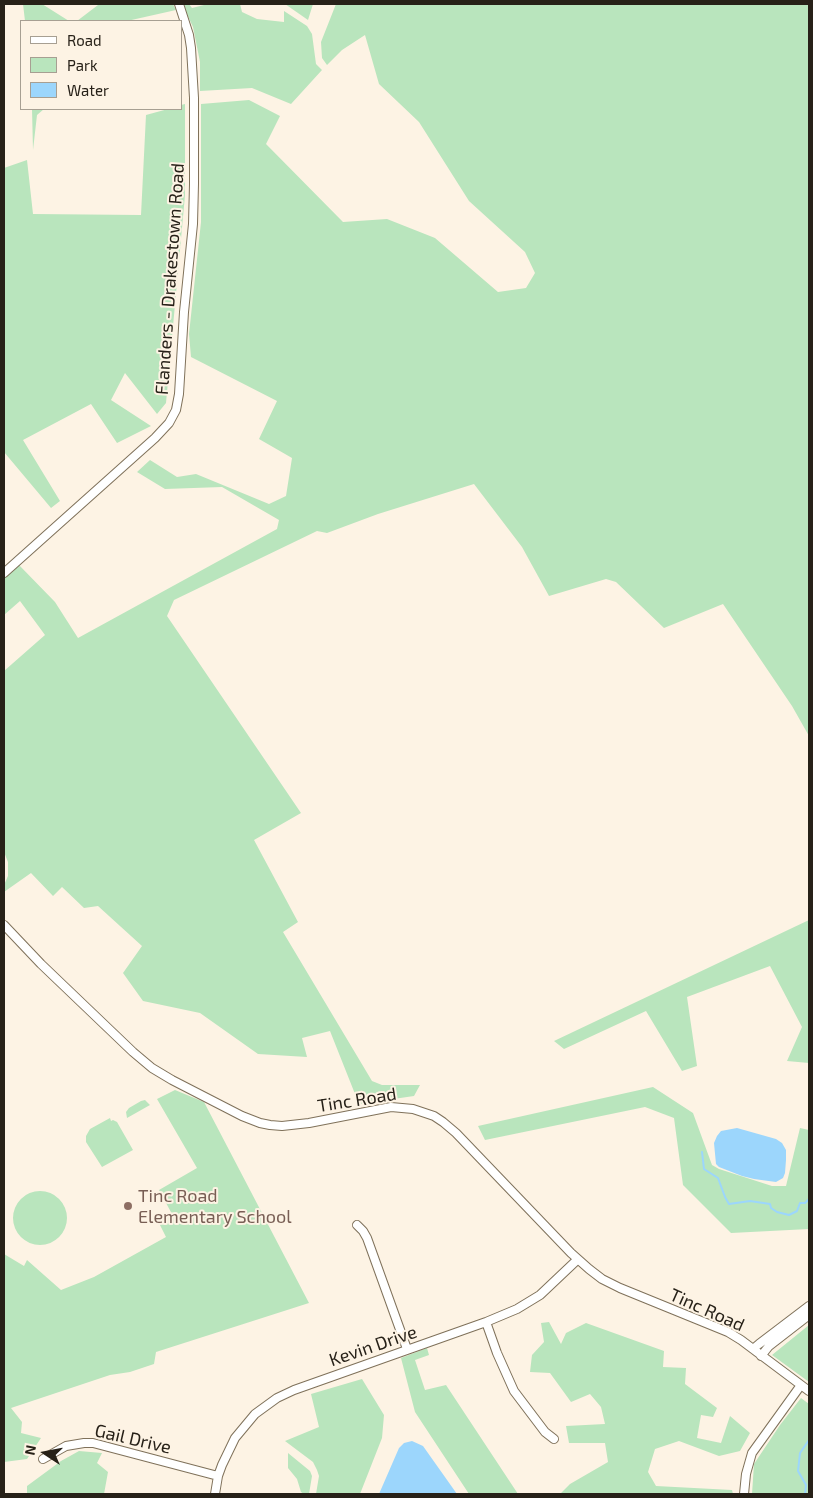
<!DOCTYPE html>
<html>
<head>
<meta charset="utf-8">
<style>
	body { margin:0 }
	#map { position:relative; width:813px; height:1498px; overflow:hidden; background:#fdf3e4; font-family:"Exo 2",sans-serif }
	canvas { display:block }
	.frame { position:absolute; inset:0; border:5px solid #272118; pointer-events:none }
	.legend { position:absolute; left:20px; top:20px; width:162px; height:90px; box-sizing:border-box; background:#fdf3e4; border:1px solid #a79f92; margin:0; padding:6px 9px; list-style:none; font-size:15px; color:#272118 }
	.legend li { display:flex; align-items:center; gap:10px; height:25px }
	.legend b { width:25px; border:1px solid #a79f92 }
	.north { position:absolute; left:20px; top:1428px; width:50px; height:50px; -webkit-text-stroke:4px #fdf3e4; paint-order:stroke; rotate:281deg; font-size:14px; font-weight:700; line-height:20px; text-align:center; color:#272118 }
	.north::after { content:''; display:block; margin:auto; width:18px; height:22px; background:#272118; clip-path:polygon(50% 0,100% 100%,50% 72%,0 100%) }
</style>
</head>
<body>
<div id="map">
<canvas width="813" height="1498"></canvas>
<div class="frame"></div>
<ul class="legend">
<li><b style="height:6px;background:#fff"></b>Road</li>
<li><b style="height:14px;background:#b9e5bd"></b>Park</li>
<li><b style="height:14px;background:#9cd6fc"></b>Water</li>
</ul>
<div class="north">N</div>
</div>
<script>
const c = document.querySelector('canvas').getContext('2d');
c.lineJoin = 'round';
function paint(path, color) { c.fillStyle = color; c.fill(path, 'evenodd'); }
const toPath = rows => new Path2D(rows.map(r => 'M' + r).join(''));
function trace(path, color, width, dash) { c.strokeStyle = color; c.lineWidth = width; c.lineCap = dash ? 'butt' : 'round'; c.setLineDash(dash || []); c.stroke(path); }
function write(font, color, halo, rows, align = 'center') {
  c.font = font + ' "Exo 2",sans-serif'; c.lineWidth = 4; c.setLineDash([]); c.textBaseline = 'middle'; c.strokeStyle = halo; c.fillStyle = color; for (const [text, x, y, turn = 0] of rows) {
    c.save(); c.translate(x, y); c.rotate((+turn || 0) * Math.PI / 180); c.textAlign = isNaN(turn) ? turn : align; if (halo) c.strokeText(text, 0, 0); c.fillText(text, 0, 0); c.restore();
  }
}
paint(toPath([
	[23,4,42,4,69,21,25,21],
	[111,4,173,4,176,10,127,21,77,21,98,5],
	[182,4,189,4,192,8,208,4,240,4,242,12,257,19,284,22,284,11,307,26,312,34,316,64,322,70,291,104,252,88,200,91,200,62,193,27],
	[285,4,313,4,308,20],
	[336,4,809,4,809,736,792,706,723,604,664,628,616,582,606,579,549,596,522,547,474,484,378,514,327,533,317,531,174,600,167,616,301,813,254,840,298,922,283,932,372,1081,382,1085,420,1085,414,1096,359,1104,330,1031,302,1038,307,1057,258,1054,200,1013,143,1001,123,973,142,946,98,906,84,908,62,887,53,896,31,873,4,892,4,885,8,876,8,862,4,852,4,671,45,635,20,601,4,615,4,578,19,565,55,602,78,638,277,529,279,520,222,487,165,489,137,472,150,460,177,477,196,474,269,504,286,496,292,458,259,439,277,401,191,357,189,334,201,222,201,104,249,100,280,116,266,144,343,222,387,219,435,238,498,292,526,288,535,273,525,252,469,201,419,122,379,84,365,35,342,50,327,65,322,58,321,42],
	[185,104,185,195,166,403,157,414,125,373,111,400,151,426,117,443,91,404,23,440,60,501,51,508,4,452,4,168,27,160,33,214,141,215,146,115,168,109,181,109,181,105],
	[32,109,44,109,37,115,33,150],
	[809,920,809,1063,787,1061,802,1027,770,966,687,997,697,1066,682,1071,646,1011,564,1049,554,1041],
	[653,1087,693,1113,712,1165,719,1169,772,1186,786,1186,800,1128,809,1130,809,1229,731,1233,683,1185,674,1118,645,1107,485,1140,478,1126],
	[175,1090,204,1102,309,1303,156,1352,154,1364,130,1372,110,1375,11,1408,22,1422,21,1433,41,1438,27,1459,4,1462,4,1254,24,1266,27,1260,61,1290,94,1277,166,1237,159,1223,172,1214,159,1190,197,1168,157,1099],
	[145,1100,150,1105,127,1118,126,1112,129,1108,141,1101],
	[110,1118,111,1121,113,1120,117,1122,133,1150,102,1167,86,1142,86,1136,90,1129],
	'13 1218a27 27 0 1 1 54 0a27 27 0 1 1-54 0Z',
	[549,1322,561,1344,566,1333,586,1323,664,1351,663,1367,686,1368,685,1384,717,1408,713,1417,701,1415,697,1438,721,1443,730,1416,750,1433,740,1451,719,1456,679,1441,655,1449,648,1472,656,1486,732,1490,733,1494,560,1494,570,1484,608,1462,605,1443,569,1443,566,1426,605,1424,601,1407,590,1394,571,1402,550,1373,530,1372,532,1355,544,1342,541,1323],
	[809,1325,809,1382,772,1355],
	[427,1348,429,1355,415,1360,425,1390,446,1385,518,1494,469,1494,415,1412,401,1358],
	[362,1379,384,1415,382,1438,360,1494,316,1494,319,1476,317,1470,313,1462,285,1441,319,1427,311,1394],
	[801,1398,809,1404,809,1494,752,1494,754,1464,780,1425],
	[79,1451,102,1453,97,1463,108,1472,104,1494,27,1494,27,1486,61,1461],
	[288,1453,310,1471,312,1476,309,1494,304,1494,301,1492,297,1479,288,1468]
]), '#b9e5bd');
paint(toPath([
	[737,1128,776,1139,782,1143,786,1150,786,1160,785,1173,783,1178,776,1182,754,1179,742,1176,719,1167,716,1164,714,1143,717,1136,721,1131],
	[412,1441,423,1446,457,1494,379,1494,399,1448,404,1443]
]), '#9cd6fc');
trace(toPath([
	[702,1152,704,1169,718,1178,725,1197,729,1204,750,1201,770,1204,771,1208,777,1212,789,1215,797,1211,800,1203,805,1203,809,1199],
	[805,1494,806,1485,798,1471,800,1453,809,1440]
]), '#9cd6fc', 2);
const minor = toPath([
	[4,573,155,438,169,423,176,410,179,394,184,312,193,224,194,184,194,98,191,48,189,35,179,4],
	[4,925,41,964,133,1052,152,1068,172,1080,242,1116,260,1123,270,1125,282,1126,309,1123,391,1107,413,1109,434,1116,443,1122,456,1133,571,1253,589,1269,602,1279,620,1288,728,1332,741,1340,809,1391],
	[357,1225,363,1231,367,1238,407,1349],
	[486,1322,497,1353,514,1391,545,1432,554,1439],
	[753,1349,759,1344,809,1306],
	[761,1356,769,1346,809,1315],
	[43,1459,66,1446,84,1443,93,1443,218,1476],
	[215,1494,218,1476,222,1465,235,1438,255,1414,277,1398,294,1390,486,1322,517,1309,540,1295,577,1260],
	[744,1494,746,1474,752,1453,801,1385]
]);
trace(minor, '#7f715a', 10);
trace(minor, '#fff', 8);
for (const [x, y, r, color] of [
	[128,1206,5,"#8d6e63"]
]) { const dot = new Path2D(); dot.arc(x, y, r, 0, 2 * Math.PI); c.fillStyle = color; c.fill(dot); trace(dot, '#fdf3e4', 2); }
write('18px', '#272118', '#fdf3e4', [
	["Flanders - Drakestown Road",170,279,-86],
	["Tinc Road",357,1100,-9],
	["Tinc Road",707,1310,24],
	["Kevin Drive",373,1346,-19],
	["Gail Drive",133,1439,13]
]);
write('18px', '#785e54', '#fdf3e4', [
	["Tinc Road",138,1196],
	["Elementary School",138,1217]
], 'left');
</script>
</body>
</html>
